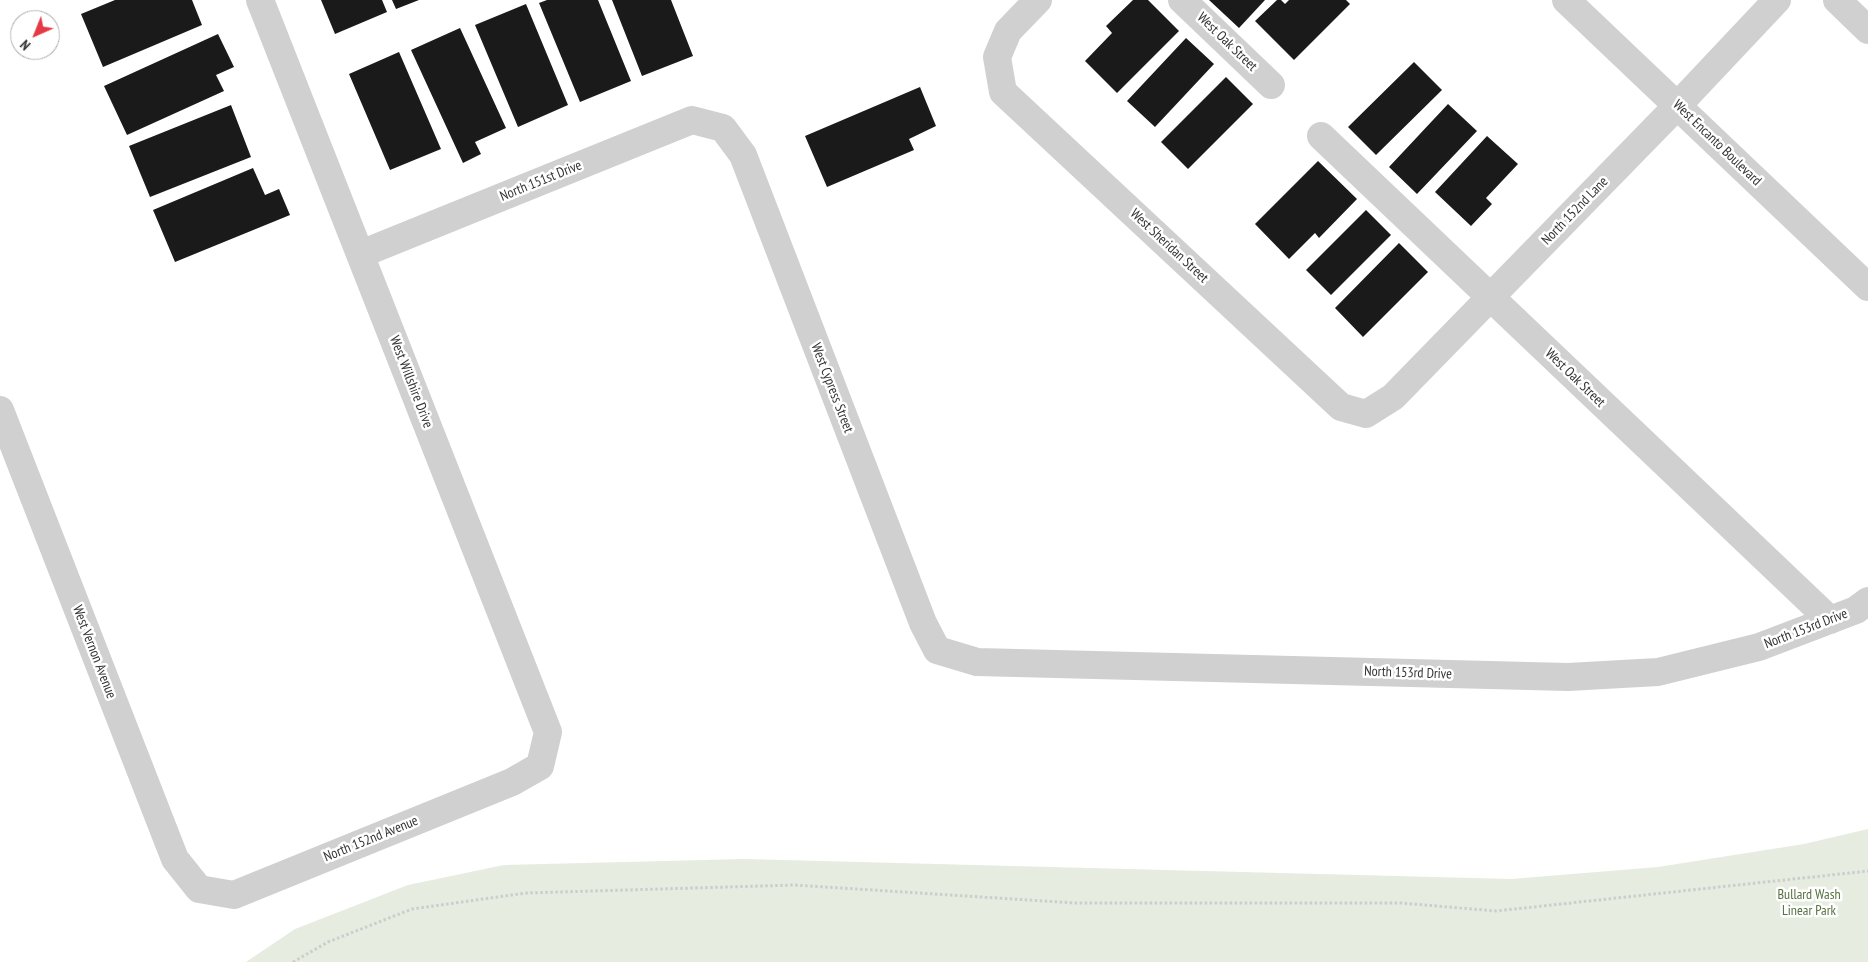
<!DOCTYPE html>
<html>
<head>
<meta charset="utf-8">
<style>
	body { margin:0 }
	#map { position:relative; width:1868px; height:962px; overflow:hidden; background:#fff; font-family:"PT Sans Narrow",sans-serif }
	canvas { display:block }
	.north { position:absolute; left:10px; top:10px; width:50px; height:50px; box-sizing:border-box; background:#fff; border:1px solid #adadad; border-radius:50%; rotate:224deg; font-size:14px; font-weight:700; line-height:20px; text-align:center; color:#333 }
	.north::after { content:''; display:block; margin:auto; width:18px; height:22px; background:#e63946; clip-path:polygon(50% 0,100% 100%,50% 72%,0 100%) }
</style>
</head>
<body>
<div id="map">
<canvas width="1868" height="962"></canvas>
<div class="north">N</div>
</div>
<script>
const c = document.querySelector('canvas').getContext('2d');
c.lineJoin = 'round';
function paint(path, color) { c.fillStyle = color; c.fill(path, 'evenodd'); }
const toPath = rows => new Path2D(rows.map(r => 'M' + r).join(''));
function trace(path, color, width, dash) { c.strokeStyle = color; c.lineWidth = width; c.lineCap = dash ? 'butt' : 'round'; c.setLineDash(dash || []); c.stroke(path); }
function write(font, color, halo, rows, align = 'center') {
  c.font = font + ' "PT Sans Narrow",sans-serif'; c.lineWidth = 5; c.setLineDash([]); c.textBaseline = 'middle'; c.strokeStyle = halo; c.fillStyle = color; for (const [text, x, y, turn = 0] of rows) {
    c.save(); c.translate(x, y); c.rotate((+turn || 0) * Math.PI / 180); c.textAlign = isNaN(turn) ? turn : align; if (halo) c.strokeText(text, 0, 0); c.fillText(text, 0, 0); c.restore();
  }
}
paint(toPath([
	[1868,829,1868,962,246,962,295,929,408,885,504,865,744,859,1511,879,1658,867,1804,844]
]), '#e6ecdf');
paint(toPath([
	[115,0,192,0,202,25,103,67,81,14],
	[321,0,382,0,387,12,335,34],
	[392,0,419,0,396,9],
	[547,0,598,0,631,81,580,102,539,3],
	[612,0,671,0,693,56,642,76],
	[1133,0,1148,0,1179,31,1117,93,1085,61,1112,33,1106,26],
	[1209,0,1265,0,1239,28],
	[1277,0,1281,0,1285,4,1289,0,1346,0,1350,4,1294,60,1255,21],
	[526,4,568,105,518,127,475,25],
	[460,28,506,128,475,142,481,154,463,163,411,50],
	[218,34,234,67,216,75,224,91,127,135,104,86],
	[1186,38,1214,64,1155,127,1127,101],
	[399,52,441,149,390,170,349,74],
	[1414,62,1442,90,1376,155,1348,127],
	[1226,77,1253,104,1188,169,1161,142],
	[920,87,936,126,909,139,914,150,827,187,805,136],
	[1448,104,1477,131,1417,194,1389,167],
	[231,105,251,157,150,197,129,146],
	[1487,136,1518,164,1486,198,1492,204,1471,226,1435,192],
	[1318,161,1357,199,1319,238,1315,233,1289,259,1255,224],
	[253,168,265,195,279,189,290,215,175,262,153,210],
	[1366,210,1391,235,1331,295,1306,270],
	[1399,243,1428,272,1363,337,1335,308]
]), '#1a1a1a');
trace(toPath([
	[293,962,328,942,412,909,526,893,794,885,1075,903,1401,903,1496,911,1868,871]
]), '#cdcdcd', 3, [2.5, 2.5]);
trace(toPath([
	[1038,0,1008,31,997,57,1003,92,1341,407,1366,414,1393,397,1678,105,1777,0],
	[1182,0,1271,85],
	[1566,0,1868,287],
	[1837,0,1868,30],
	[1321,136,1830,620],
	[361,254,692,120,723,128,743,155,923,623,937,650,977,662,1568,677,1658,672,1759,647,1856,610,1868,601],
	[0,410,175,859,199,889,234,895,512,782,540,766,548,732,260,0]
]), '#d0d0d0', 28);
write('14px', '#333', '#fff', [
	["West Oak Street",1227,42,44],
	["West Encanto Boulevard",1717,143,44],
	["North 151st Drive",541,181,-22],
	["North 152nd Lane",1575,211,-46],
	["West Sheridan Street",1169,246,43],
	["West Oak Street",1575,378,44],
	["West Willshire Drive",411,382,69],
	["West Cypress Street",832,388,69],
	["North 153rd Drive",1806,629,-21],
	["West Vernon Avenue",94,652,69],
	["North 153rd Drive",1408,673,2],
	["North 152nd Avenue",371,839,-22]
]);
write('14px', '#56703f', '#fff', [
	["Bullard Wash",1809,895],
	["Linear Park",1809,911]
]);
</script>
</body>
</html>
